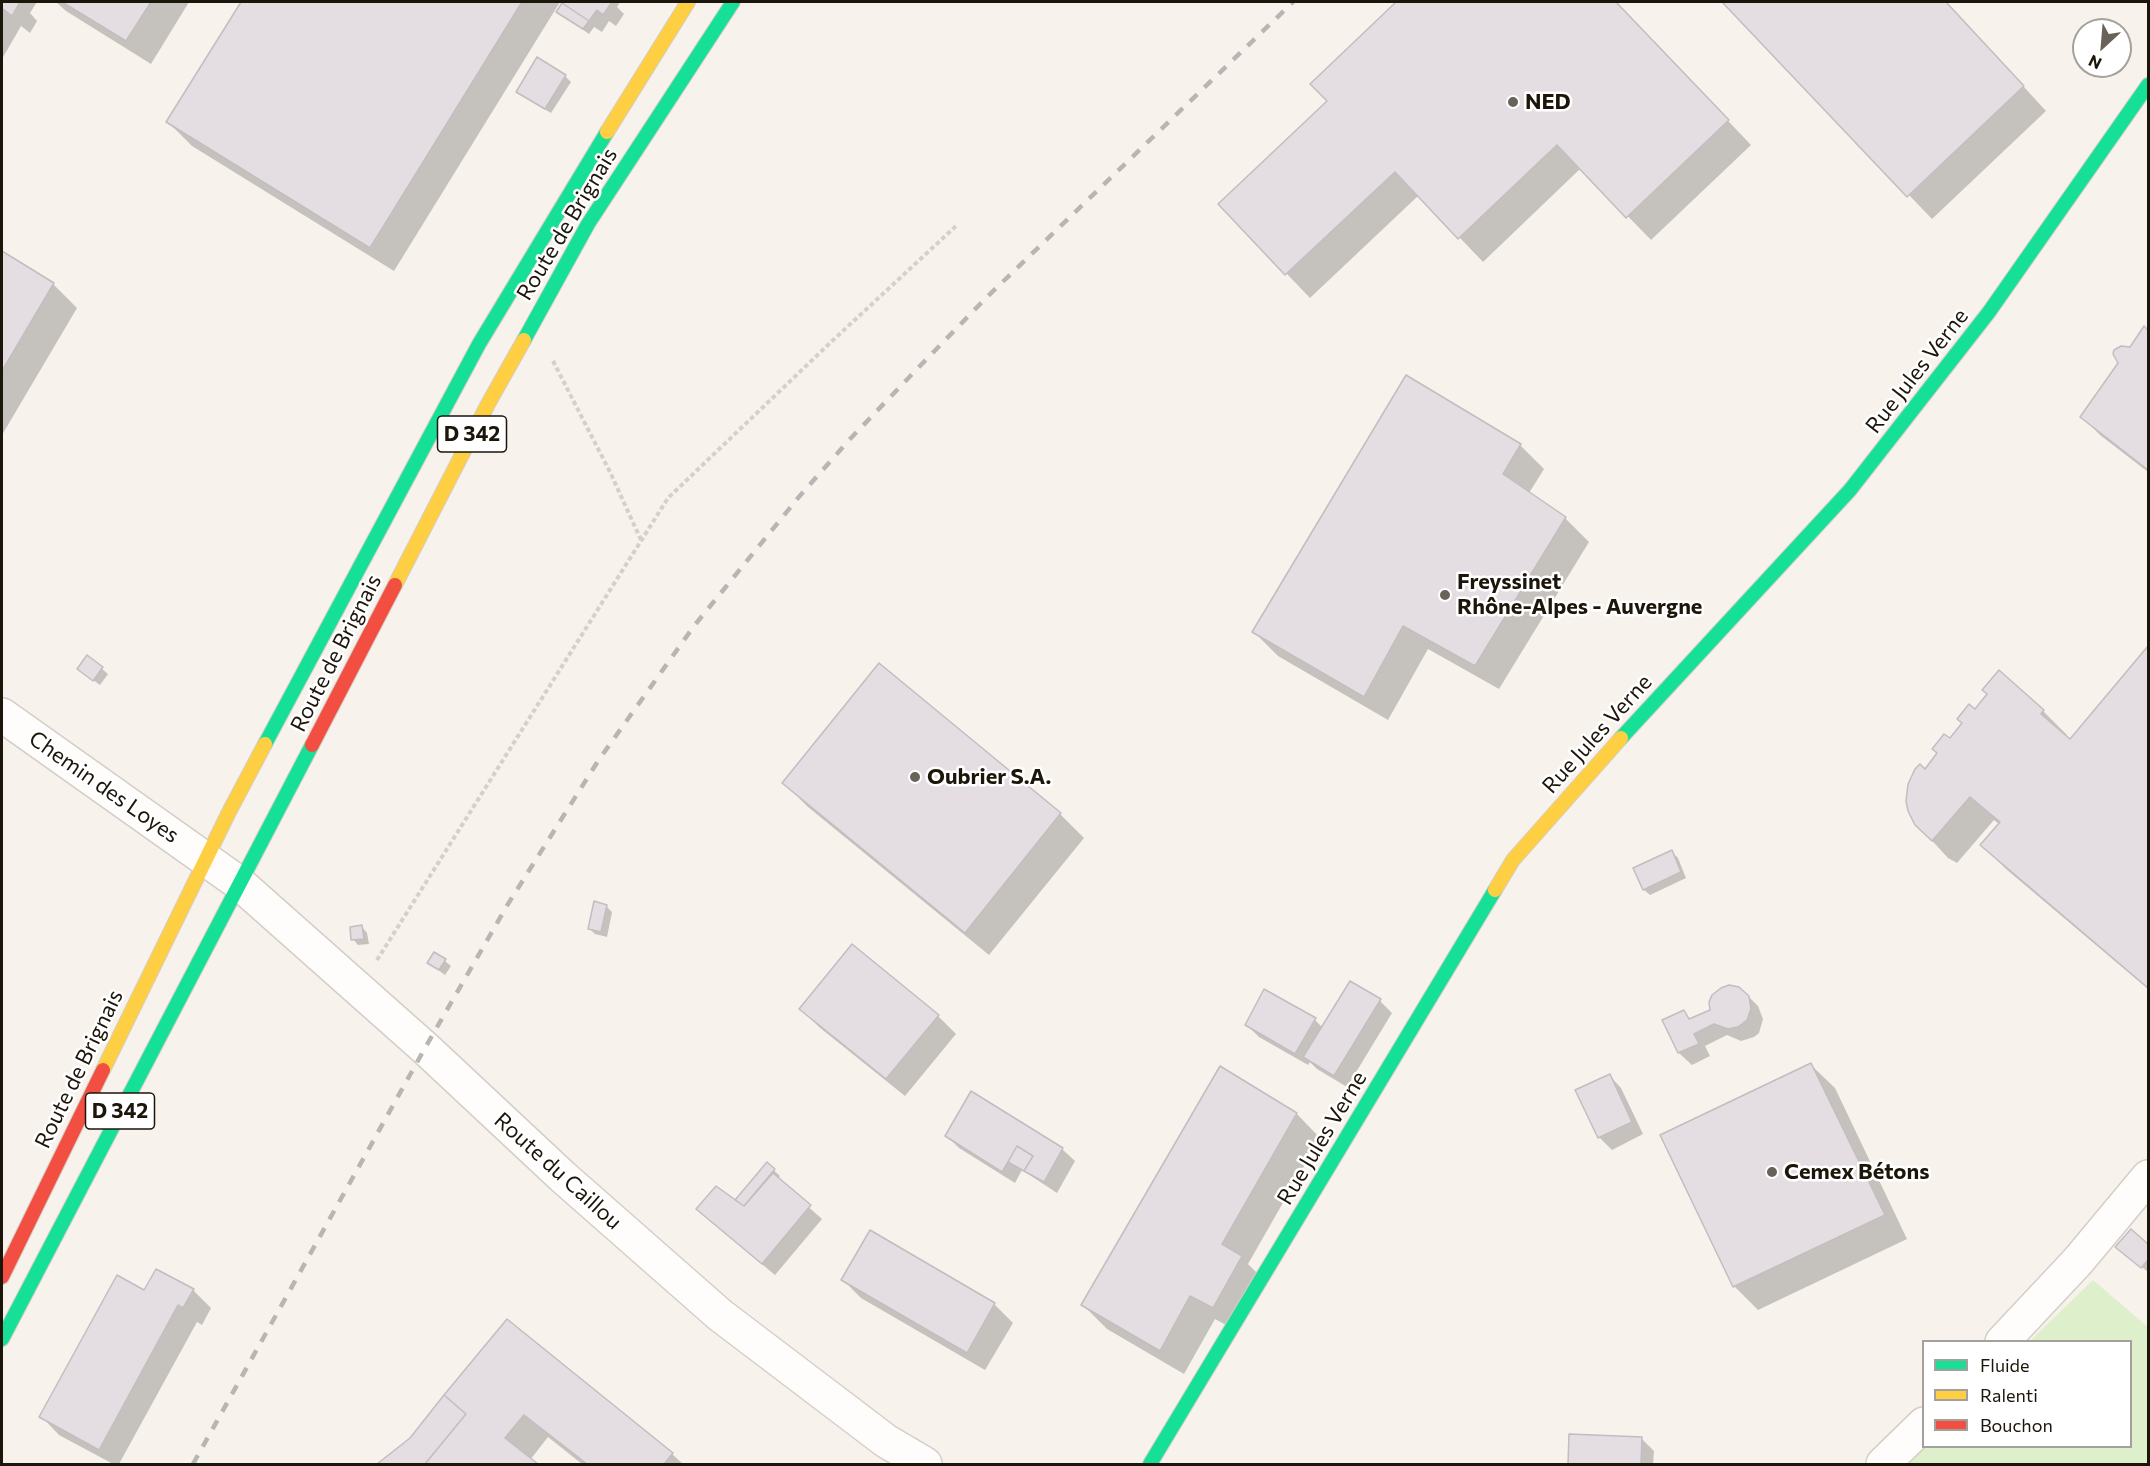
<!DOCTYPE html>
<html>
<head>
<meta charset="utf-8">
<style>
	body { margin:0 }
	#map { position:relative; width:2150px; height:1466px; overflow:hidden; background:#f7f2ec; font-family:Commissioner,sans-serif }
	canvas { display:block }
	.frame { position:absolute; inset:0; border:3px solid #1c150a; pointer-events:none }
	.legend { position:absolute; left:1922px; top:1340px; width:210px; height:108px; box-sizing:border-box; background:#fff; border:2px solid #a4a19d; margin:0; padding:8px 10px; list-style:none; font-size:18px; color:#1c150a }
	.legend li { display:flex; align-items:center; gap:12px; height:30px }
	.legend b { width:30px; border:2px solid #a4a19d }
	.north { position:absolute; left:2072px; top:18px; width:60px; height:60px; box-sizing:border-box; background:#fff; border:2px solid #a4a19d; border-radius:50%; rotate:206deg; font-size:16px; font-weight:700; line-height:24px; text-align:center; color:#1c150a }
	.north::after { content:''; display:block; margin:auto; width:21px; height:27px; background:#696259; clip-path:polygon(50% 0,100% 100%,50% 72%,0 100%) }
</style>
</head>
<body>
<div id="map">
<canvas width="2150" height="1466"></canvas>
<div class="frame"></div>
<ul class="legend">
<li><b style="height:8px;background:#16e098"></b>Fluide</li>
<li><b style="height:8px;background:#ffcf43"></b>Ralenti</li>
<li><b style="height:8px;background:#f24e42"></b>Bouchon</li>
</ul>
<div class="north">N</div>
</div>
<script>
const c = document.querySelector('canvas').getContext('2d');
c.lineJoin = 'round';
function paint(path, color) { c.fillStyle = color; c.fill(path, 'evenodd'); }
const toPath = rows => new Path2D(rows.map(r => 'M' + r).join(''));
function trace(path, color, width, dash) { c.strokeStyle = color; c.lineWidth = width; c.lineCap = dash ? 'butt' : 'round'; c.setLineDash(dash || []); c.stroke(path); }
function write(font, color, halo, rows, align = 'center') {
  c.font = font + ' Commissioner,sans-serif'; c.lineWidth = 5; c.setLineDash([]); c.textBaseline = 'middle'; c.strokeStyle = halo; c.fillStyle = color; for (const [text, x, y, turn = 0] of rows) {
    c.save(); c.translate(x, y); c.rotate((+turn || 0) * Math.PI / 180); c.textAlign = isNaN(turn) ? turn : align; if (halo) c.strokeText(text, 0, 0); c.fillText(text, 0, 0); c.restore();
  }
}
paint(toPath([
	[2093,1280,2148,1327,2148,1464,1902,1464,1924,1446,2130,1446,2130,1342,2030,1341]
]), '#ddf0cb');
paint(toPath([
	[2,2,37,2,30,13,37,21,30,33,21,26,2,59],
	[56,2,189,2,151,64,66,11],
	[243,2,560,2,394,271,192,146,168,122],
	[565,2,620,2,617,7,624,14,616,26,609,21,602,32,594,27,589,34,558,12],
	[1399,2,1615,2,1751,145,1651,240,1581,168,1483,262,1419,195,1310,298,1220,204,1329,101,1312,84],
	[1724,2,1946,2,2046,111,1932,219],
	[565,76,571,82,551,113,524,97,518,92],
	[2,253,53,284,77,308,2,435],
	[2144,329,2148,332,2148,472,2100,435,2082,417],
	[1520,445,1544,469,1529,493,1565,518,1589,542,1499,689,1428,649,1388,720,1278,656,1254,632],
	[2148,649,2148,989,2006,869,1982,845,2000,825,1994,820,1957,863,1948,858,1914,821,1925,771,1975,711,2043,711,2067,735,2065,737,2070,741],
	[88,657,108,674,100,685,85,674],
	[879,665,1060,814,1084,838,989,955,808,807,784,783],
	[1672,852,1678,858,1686,878,1650,895,1644,890,1635,869],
	[606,906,612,912,607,937,595,934,589,928],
	[362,927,367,933,369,944,358,945,353,939],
	[852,946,938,1016,956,1034,905,1096,819,1027,801,1009],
	[445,961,451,966,445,975,429,963],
	[1351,983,1380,1001,1392,1013,1347,1087,1317,1069,1310,1062,1308,1065,1259,1037,1247,1025,1315,1020,1323,1028],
	[1745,993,1758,1006,1763,1019,1759,1033,1754,1037,1741,1041,1727,1035,1705,1046,1710,1056,1692,1065,1679,1053,1664,1021,1684,1012,1691,1020],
	[1811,1065,1835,1088,1907,1239,1758,1310,1734,1286],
	[1220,1068,1297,1114,1320,1138,1248,1264,1265,1281,1237,1331,1215,1319,1184,1374,1107,1329,1083,1305],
	[1609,1075,1621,1088,1643,1134,1612,1150,1599,1137,1577,1091],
	[972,1093,1062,1149,1075,1161,1057,1193,1022,1170,1015,1183,959,1148,947,1136],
	[767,1164,780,1176,777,1179,822,1219,775,1275,710,1221,735,1202],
	[871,1232,994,1304,1013,1323,985,1370,861,1298,843,1280],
	[2131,1232,2148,1246,2148,1272,2123,1252],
	[193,1290,211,1308,202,1325,197,1322,119,1464,113,1464,59,1435,41,1416,145,1292],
	[507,1321,672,1454,683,1464,582,1464,548,1437,530,1460,536,1464,379,1464,411,1439],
	[1570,1435,1642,1439,1654,1451,1653,1464,1569,1464]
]), '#0003');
const building = toPath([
	[2,2,20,2,12,16,3,9,2,11,2,2],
	[62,2,151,2,126,41,62,2],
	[241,2,522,2,370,248,166,122,241,2],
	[563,2,612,2,603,15,597,10,589,21,562,3,563,2],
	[1396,2,1616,2,1729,120,1626,218,1557,145,1458,239,1395,172,1285,275,1218,204,1327,101,1310,84,1396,2],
	[1722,2,1946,2,2024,86,1907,197,1722,2],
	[562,3,589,21,583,29,556,12,562,3],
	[537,57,566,75,545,109,516,92,537,57],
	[2,251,54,283,2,371,2,251],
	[2144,326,2148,330,2148,470,2080,417,2118,363,2113,354,2114,350,2121,346,2130,347,2144,326],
	[1406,375,1521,444,1503,474,1566,517,1475,666,1403,626,1364,697,1252,632,1406,375],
	[2148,646,2148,988,1980,845,2000,822,1970,797,1932,841,1915,825,1908,811,1906,801,1908,784,1915,769,1920,764,1925,769,1937,753,1932,749,1944,734,1950,738,1962,723,1957,719,1969,704,1975,709,1987,694,1982,690,1999,670,2044,710,2041,714,2070,739,2148,646],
	[87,655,103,667,93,681,77,669,87,655],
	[879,663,1061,813,965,933,782,783,879,663],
	[1672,850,1681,872,1643,890,1633,868,1672,850],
	[594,901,607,905,601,932,588,929,594,901],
	[362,925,364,939,351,940,350,927,362,925],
	[852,944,939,1015,886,1079,799,1009,852,944],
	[434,952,446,959,439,970,427,963,434,952],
	[1350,981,1381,999,1334,1076,1303,1057,1350,981],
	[1729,985,1739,987,1749,996,1751,1009,1747,1020,1738,1027,1728,1029,1714,1024,1694,1034,1699,1044,1678,1053,1662,1020,1684,1010,1689,1019,1710,1010,1709,1002,1712,995,1721,988,1729,985],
	[1264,989,1316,1018,1295,1054,1245,1025,1264,989],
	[1811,1063,1885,1215,1733,1287,1660,1135,1811,1063],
	[1220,1066,1297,1113,1222,1244,1242,1256,1213,1308,1190,1296,1160,1351,1081,1305,1220,1066],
	[1610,1074,1632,1122,1598,1138,1575,1090,1610,1074],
	[971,1091,1063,1148,1044,1182,1024,1171,1033,1156,1017,1146,1002,1172,945,1136,971,1091],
	[1017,1146,1033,1156,1024,1171,1008,1162,1017,1146],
	[767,1162,775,1169,744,1206,735,1200,767,1162],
	[773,1173,811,1205,762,1264,696,1209,716,1186,744,1206,773,1173],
	[2131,1229,2148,1244,2148,1260,2141,1268,2115,1247,2131,1229],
	[870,1230,995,1303,967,1353,841,1280,870,1230],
	[156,1269,194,1289,183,1308,178,1305,99,1450,39,1417,117,1275,144,1290,156,1269],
	[507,1319,673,1453,664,1464,587,1464,524,1415,505,1438,538,1464,425,1464,466,1414,444,1395,507,1319],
	[444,1395,466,1414,425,1464,377,1464,410,1438,444,1395],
	[1569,1434,1642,1437,1641,1464,1568,1464,1569,1434]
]);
paint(building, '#e4dde2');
trace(building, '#c2bdc0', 1.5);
const street = toPath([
	[2,715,239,883,425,1048,563,1177,720,1315,886,1441,925,1464],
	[2002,1342,2078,1261,2148,1177],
	[1883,1464,1924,1424]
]);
const fast = toPath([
	[524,340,588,224,733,2],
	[1621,738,1850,490,1989,312,2148,85],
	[265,744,479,344,607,132],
	[2,1339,312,745],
	[1150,1464,1495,890]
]);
const slow = toPath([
	[607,132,688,2],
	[395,585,488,404,524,340],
	[1495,890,1513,860,1621,738],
	[103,1070,229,812,265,744]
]);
const jam = toPath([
	[312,745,395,585],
	[2,1277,103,1070]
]);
trace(street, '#d4cec6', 36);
trace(fast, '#d4cec6', 16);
trace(slow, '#d4cec6', 16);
trace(jam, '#d4cec6', 16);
trace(toPath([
	[553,361,610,472,641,540],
	[377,960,668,498,830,343,956,226]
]), '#d2d1ce', 4, [4.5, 3]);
trace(street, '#fefdfc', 33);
trace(fast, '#16e098', 14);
trace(slow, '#ffcf43', 14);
trace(jam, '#f24e42', 14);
trace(toPath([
	[193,1464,425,1048,508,904,598,761,694,626,798,498,851,438,918,368,987,297,1293,2]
]), '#b8b6b4', 4.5, [10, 10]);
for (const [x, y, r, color] of [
	[1513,102,6,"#696259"],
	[1445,595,6,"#696259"],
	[915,777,6,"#696259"],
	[1772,1172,6,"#696259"]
]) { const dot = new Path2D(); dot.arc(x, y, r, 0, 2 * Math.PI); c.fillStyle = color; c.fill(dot); trace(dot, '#fff', 2); }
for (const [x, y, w] of [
	[472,434,69],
	[120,1111,69]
]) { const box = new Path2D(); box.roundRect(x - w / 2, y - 18, w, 36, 4.5); c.fillStyle = '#fff'; c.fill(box); trace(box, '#1c150a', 1.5); }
write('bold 21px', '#1c150a', null, [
	["D 342",472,434],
	["D 342",120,1111]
]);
write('bold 22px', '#1c150a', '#fff', [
	["NED",1525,102],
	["Freyssinet",1457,582],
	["Rhône-Alpes - Auvergne",1457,607],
	["Oubrier S.A.",927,777],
	["Cemex Bétons",1784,1172]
], 'left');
write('22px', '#1c150a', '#fff', [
	["Route de Brignais",567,224,-59],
	["Rue Jules Verne",1917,371,-52],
	["Route de Brignais",336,653,-63],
	["Rue Jules Verne",1597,734,-48],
	["Chemin des Loyes",104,787,35],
	["Route de Brignais",79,1069,-64],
	["Rue Jules Verne",1322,1138,-59],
	["Route du Caillou",558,1171,42]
]);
</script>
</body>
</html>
